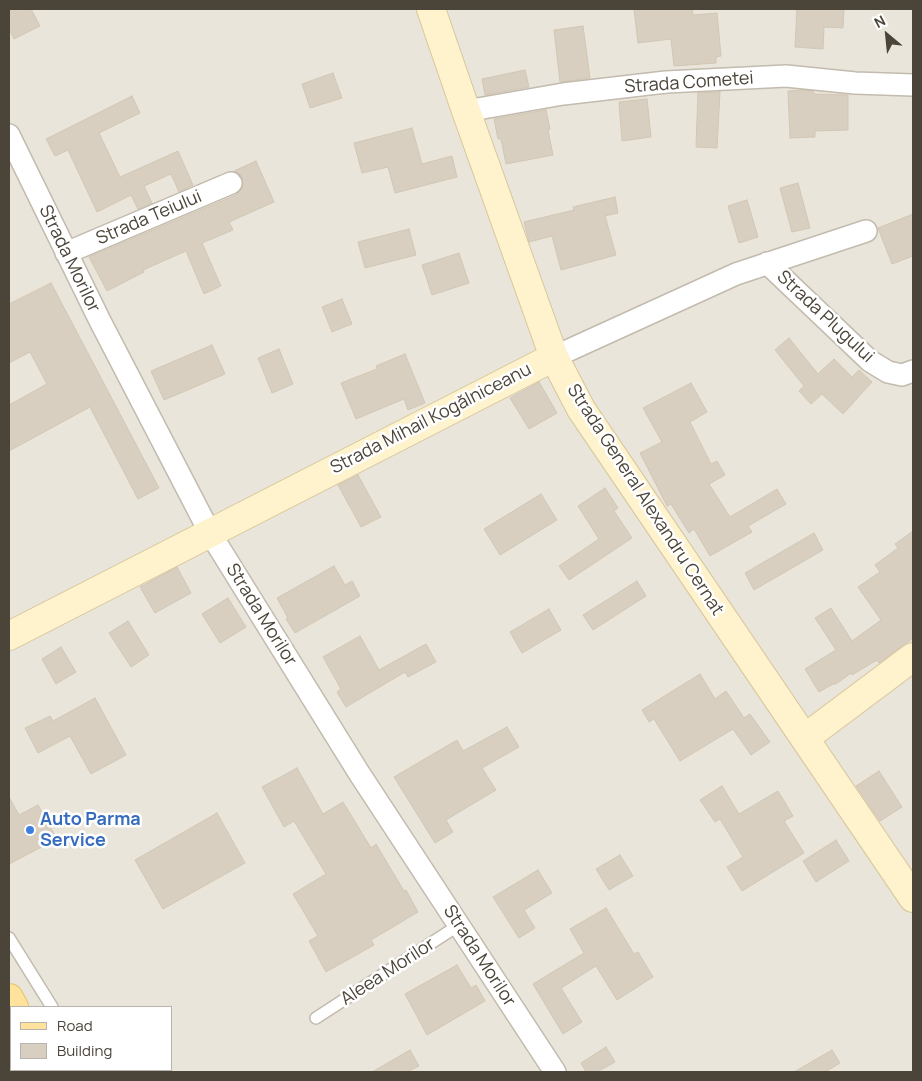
<!DOCTYPE html>
<html>
<head>
<meta charset="utf-8">
<style>
	body { margin:0 }
	#map { position:relative; width:922px; height:1081px; overflow:hidden; background:#f6f3ec; font-family:Manrope,sans-serif }
	canvas { display:block }
	.frame { position:absolute; inset:0; border:10px solid #4b4439; pointer-events:none }
	.legend { position:absolute; left:10px; top:1006px; width:162px; height:65px; box-sizing:border-box; background:#fff; border:1px solid #b7b4b0; margin:0; padding:6px 9px; list-style:none; font-size:15px; color:#4b4439 }
	.legend li { display:flex; align-items:center; gap:10px; height:25px }
	.legend b { width:25px; border:1px solid #b7b4b0 }
	.north { position:absolute; left:862px; top:10px; width:50px; height:50px; -webkit-text-stroke:4px #fff; paint-order:stroke; rotate:332deg; font-size:14px; font-weight:700; line-height:20px; text-align:center; color:#4b4439 }
	.north::after { content:''; display:block; margin:auto; width:18px; height:22px; background:#4b4439; clip-path:polygon(50% 0,100% 100%,50% 72%,0 100%) }
</style>
</head>
<body>
<div id="map">
<canvas width="922" height="1081"></canvas>
<div class="frame"></div>
<ul class="legend">
<li><b style="height:6px;background:#ffe39c"></b>Road</li>
<li><b style="height:14px;background:#d8cfc1"></b>Building</li>
</ul>
<div class="north">N</div>
</div>
<script>
const c = document.querySelector('canvas').getContext('2d');
c.lineJoin = 'round';
function paint(path, color) { c.fillStyle = color; c.fill(path, 'evenodd'); }
const toPath = rows => new Path2D(rows.map(r => 'M' + r).join(''));
function trace(path, color, width, dash) { c.strokeStyle = color; c.lineWidth = width; c.lineCap = dash ? 'butt' : 'round'; c.setLineDash(dash || []); c.stroke(path); }
function write(font, color, halo, rows, align = 'center') {
  c.font = font + ' Manrope,sans-serif'; c.lineWidth = 5; c.setLineDash([]); c.textBaseline = 'middle'; c.strokeStyle = halo; c.fillStyle = color; for (const [text, x, y, turn = 0] of rows) {
    c.save(); c.translate(x, y); c.rotate((+turn || 0) * Math.PI / 180); c.textAlign = isNaN(turn) ? turn : align; if (halo) c.strokeText(text, 0, 0); c.fillText(text, 0, 0); c.restore();
  }
}
paint(toPath([
	[9,9,913,9,913,1072,9,1072],
	[11,1007,171,1007,171,1070,11,1070]
]), '#eae5da');
const building = toPath([
	[9,9,31,9,40,26,14,39,9,29,9,9],
	[634,9,692,9,693,15,717,13,721,56,716,57,716,63,674,66,671,39,638,43,634,9],
	[797,9,844,9,843,28,824,27,823,49,795,47,797,9],
	[583,26,590,78,560,82,554,30,583,26],
	[525,70,529,87,485,95,482,79,525,70],
	[333,73,342,98,310,108,302,84,333,73],
	[802,90,813,91,814,94,848,95,848,130,815,131,815,137,790,138,788,91,802,90],
	[720,92,717,148,696,147,698,93,720,92],
	[132,96,140,113,99,133,120,177,178,151,193,185,179,192,171,174,144,186,152,203,138,209,131,195,97,212,68,150,55,156,46,139,132,96],
	[647,99,651,137,622,141,619,102,647,99],
	[546,110,550,129,548,130,553,155,506,164,501,139,498,139,494,119,546,110],
	[412,128,422,164,452,156,457,177,395,193,388,167,362,173,354,143,412,128],
	[256,161,274,202,229,222,233,230,202,243,221,286,204,294,186,251,143,270,144,272,107,291,89,257,236,195,241,190,243,184,242,178,239,173,234,171,256,161],
	[798,183,810,228,792,232,780,188,798,183],
	[615,197,618,213,605,216,616,255,561,270,552,236,529,242,524,222,574,210,573,207,615,197],
	[747,200,758,237,739,243,728,206,747,200],
	[913,214,913,256,892,264,878,228,913,214],
	[409,229,416,255,365,268,358,242,409,229],
	[459,253,469,283,432,295,422,265,459,253],
	[51,283,159,488,138,499,90,407,9,451,9,405,47,384,30,352,9,363,9,304,51,283],
	[342,299,352,324,332,332,322,307,342,299],
	[789,338,818,374,834,359,852,377,859,370,872,382,843,414,822,394,811,404,799,391,804,386,775,350,789,338],
	[212,345,225,374,164,400,151,371,212,345],
	[279,349,293,384,272,393,258,358,279,349],
	[405,354,425,403,408,410,404,399,356,419,341,383,377,369,376,366,405,354],
	[539,382,557,413,529,429,510,398,539,382],
	[691,383,707,412,690,422,711,464,717,461,725,475,709,484,730,517,777,489,786,504,748,526,752,532,710,556,694,529,689,533,671,504,667,506,640,453,662,442,643,408,691,383],
	[358,475,381,517,361,527,338,485,358,475],
	[605,488,618,508,614,511,632,538,569,580,559,566,599,539,578,506,605,488],
	[541,494,557,520,500,555,484,529,541,494],
	[913,531,913,638,879,663,877,660,852,675,851,673,836,684,833,684,819,692,805,669,836,650,815,618,831,608,852,641,881,620,858,587,880,572,875,565,898,548,895,544,913,531],
	[814,533,823,550,754,590,745,573,814,533],
	[334,566,345,585,352,581,360,596,295,633,286,619,288,618,277,598,334,566],
	[177,567,191,593,155,613,140,587,177,567],
	[637,581,646,596,593,630,583,615,637,581],
	[228,598,246,627,220,643,202,614,228,598],
	[549,609,561,630,522,653,510,632,549,609],
	[128,621,149,655,131,667,109,633,128,621],
	[360,636,379,670,426,644,436,662,408,677,405,672,346,707,337,692,341,689,323,657,360,636],
	[61,647,76,672,56,684,42,659,61,647],
	[700,674,715,699,726,691,744,718,750,714,770,742,751,755,733,729,680,761,654,719,649,722,642,710,700,674],
	[95,698,126,755,91,774,70,736,38,753,25,728,50,716,53,721,95,698],
	[507,727,519,747,482,768,496,790,446,820,453,832,435,843,394,777,457,740,463,751,507,727],
	[297,768,323,814,343,802,371,848,376,844,404,891,406,890,418,912,371,940,374,945,326,972,309,941,318,936,293,894,326,874,294,821,284,827,262,787,297,768],
	[879,771,902,807,880,821,856,786,879,771],
	[722,786,739,814,778,791,793,816,784,821,804,853,742,891,727,867,743,857,720,819,715,822,700,800,722,786],
	[9,797,19,815,38,805,57,839,9,864,9,797],
	[217,813,245,863,163,909,135,860,217,813],
	[836,840,849,861,816,882,803,861,836,840],
	[620,855,633,876,609,890,596,869,620,855],
	[538,870,552,893,524,910,535,928,519,938,493,897,538,870],
	[606,908,634,954,638,952,653,977,617,1000,596,966,561,988,582,1022,563,1034,533,984,584,953,570,929,606,908],
	[457,965,471,988,476,985,485,1001,427,1035,405,994,457,965],
	[606,1047,615,1062,597,1072,586,1072,581,1063,606,1047],
	[410,1050,419,1066,407,1072,372,1072,410,1050],
	[832,1050,840,1063,825,1072,794,1072,832,1050]
]);
paint(building, '#d8cfc1');
trace(building, '#d3c7b4', 1);
const lane = toPath([
	[9,938,52,1007],
	[316,1018,459,925],
	[9,1070,10,1072],
	[91,1070,92,1072]
]);
const street = toPath([
	[466,111,563,94,666,82,786,76,855,83,913,85],
	[9,135,100,321,210,533,359,773,555,1072],
	[66,253,231,183],
	[767,263,870,361,888,372,902,375,913,371],
	[554,357,736,274,866,231]
]);
const secondary = toPath([
	[431,9,466,111,554,357,581,409,913,898],
	[9,636,554,357],
	[805,738,913,657]
]);
const primary = toPath([
	[9,998,14,1007],
	[53,1070,54,1072]
]);
trace(lane, '#c2bbae', 14);
trace(street, '#c2bbae', 24);
trace(secondary, '#d6c79b', 30);
trace(primary, '#e6c16a', 30);
trace(lane, '#fff', 11);
trace(street, '#fff', 21);
trace(secondary, '#fff3cd', 28);
trace(primary, '#ffe39c', 28);
for (const [x, y, r, color] of [
	[30,830,5,"#3f7fe0"]
]) { const dot = new Path2D(); dot.arc(x, y, r, 0, 2 * Math.PI); c.fillStyle = color; c.fill(dot); trace(dot, '#fff', 2); }
write('18px', '#4b4439', '#fff', [
	["Strada Cometei",689,83,-4],
	["Strada Teiului",149,218,-23],
	["Strada Morilor",69,259,64],
	["Strada Plugului",825,317,43],
	["Strada Mihail Kogălniceanu",431,419,-27],
	["Strada General Alexandru Cernat",645,500,57],
	["Strada Morilor",261,615,58],
	["Strada Morilor",479,956,57],
	["Aleea Morilor",388,972,-33]
]);
write('bold 18px', '#366cbe', '#fff', [
	["Auto Parma",40,820],
	["Service",40,841]
], 'left');
</script>
</body>
</html>
